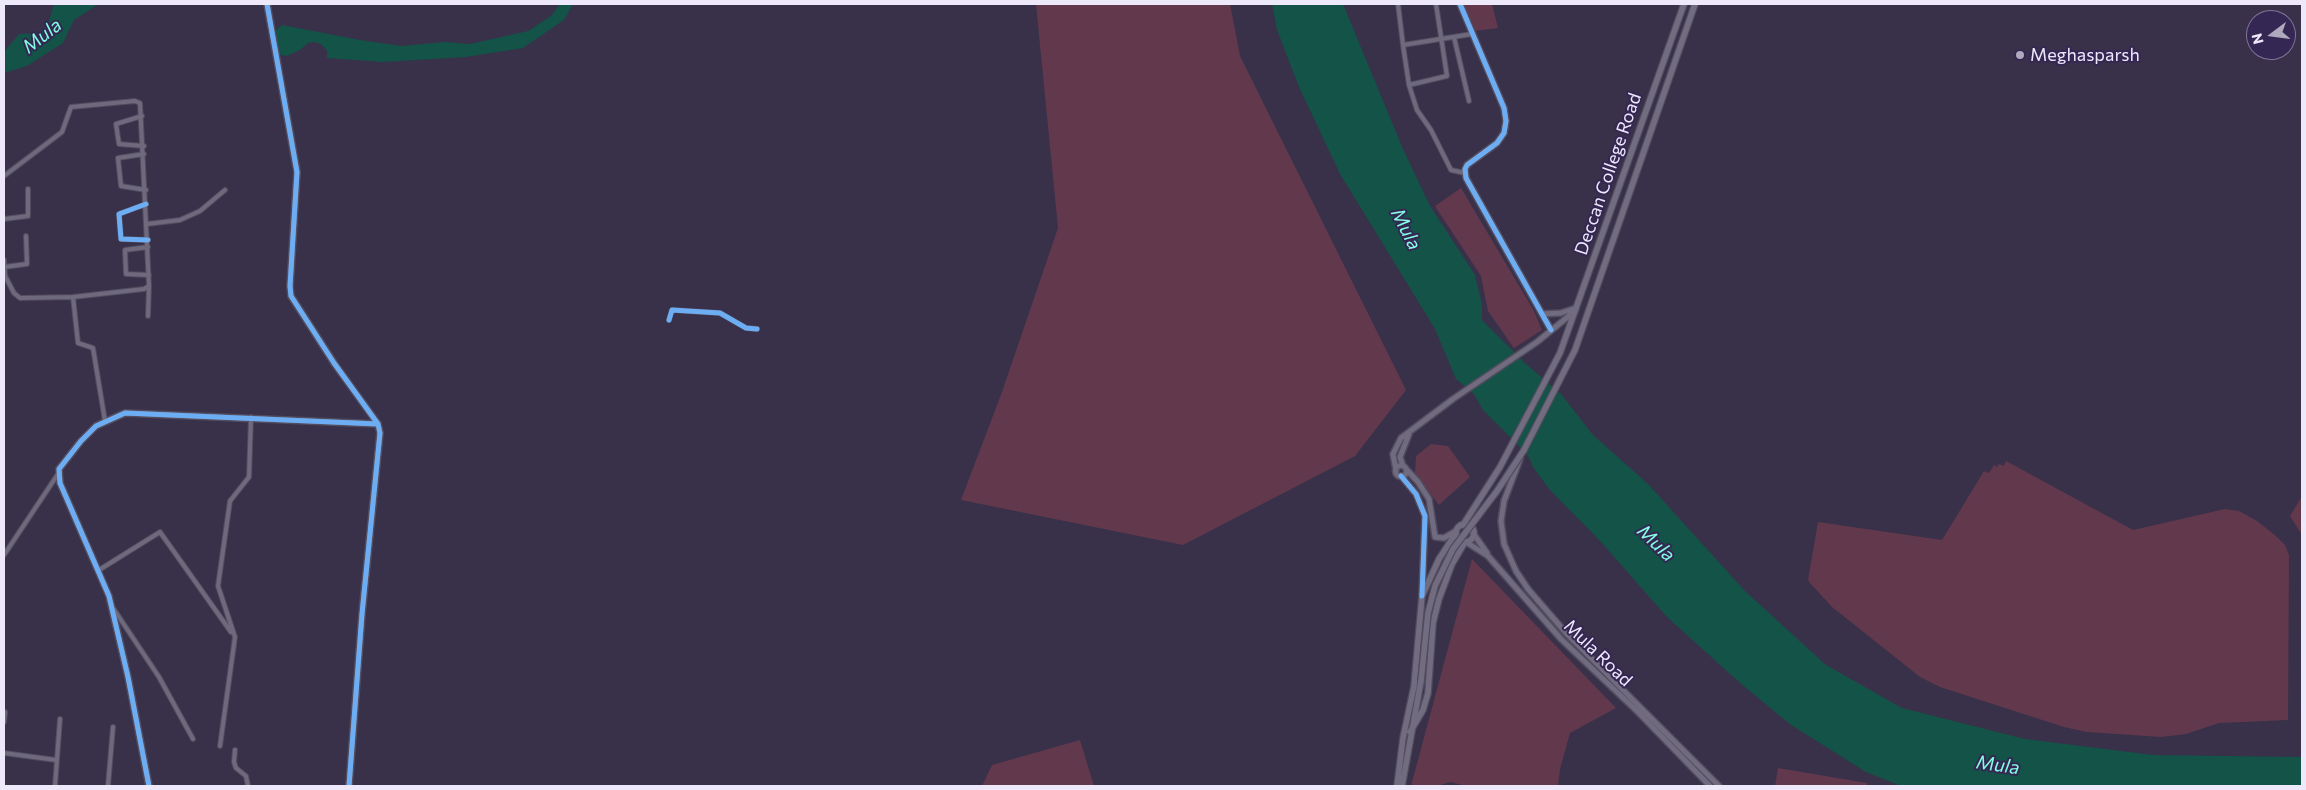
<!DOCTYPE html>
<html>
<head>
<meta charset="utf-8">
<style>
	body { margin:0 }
	#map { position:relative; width:2306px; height:790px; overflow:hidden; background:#383149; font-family:Commissioner,sans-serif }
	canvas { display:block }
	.frame { position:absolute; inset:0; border:5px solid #ede9fa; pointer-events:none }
	.north { position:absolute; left:2246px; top:10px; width:50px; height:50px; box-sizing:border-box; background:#352753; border:1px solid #7f7596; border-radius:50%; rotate:255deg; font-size:14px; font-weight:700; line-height:20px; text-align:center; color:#ede9fa }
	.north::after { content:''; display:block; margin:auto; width:18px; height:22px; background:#aea9bc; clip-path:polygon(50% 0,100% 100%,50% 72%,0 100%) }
</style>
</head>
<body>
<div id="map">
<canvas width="2306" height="790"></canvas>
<div class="frame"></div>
<div class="north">N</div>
</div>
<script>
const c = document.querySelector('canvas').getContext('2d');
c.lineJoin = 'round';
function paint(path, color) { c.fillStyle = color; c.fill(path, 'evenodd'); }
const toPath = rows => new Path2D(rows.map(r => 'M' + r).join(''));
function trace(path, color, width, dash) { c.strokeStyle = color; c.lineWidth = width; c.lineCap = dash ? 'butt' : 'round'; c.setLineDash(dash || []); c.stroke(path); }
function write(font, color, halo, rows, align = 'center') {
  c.font = font + ' Commissioner,sans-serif'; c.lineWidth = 4; c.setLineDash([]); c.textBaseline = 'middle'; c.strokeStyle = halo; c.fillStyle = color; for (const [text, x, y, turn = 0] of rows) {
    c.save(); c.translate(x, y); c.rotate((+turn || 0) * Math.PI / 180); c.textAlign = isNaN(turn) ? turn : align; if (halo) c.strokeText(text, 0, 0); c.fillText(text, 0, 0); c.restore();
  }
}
paint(toPath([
	[1036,4,1230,4,1240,56,1406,390,1355,456,1183,545,961,500,1002,392,1058,228],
	[1464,4,1492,4,1498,28,1474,31],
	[1461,188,1534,311,1542,330,1514,348,1488,311,1481,276,1435,206],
	[1431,444,1448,446,1470,477,1439,505,1415,473,1416,456],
	[2006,461,2133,530,2225,509,2239,511,2257,521,2276,536,2285,545,2289,555,2288,720,2219,723,2186,734,2161,737,2087,732,2064,727,1940,687,1920,677,1832,607,1810,583,1808,580,1818,522,1942,540,1984,471,1989,473,1994,465,1997,467,1999,464,2004,466],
	[2302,496,2302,535,2290,516],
	[1472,559,1616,708,1570,733,1560,769,1558,786,1467,786,1450,782,1437,786,1411,786],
	[1080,740,1094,786,982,786,992,765],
	[1778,768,1867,783,1867,786,1775,786]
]), '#62394c');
paint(toPath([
	[54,4,110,4,97,5,74,20,63,43,27,66,4,73,4,52,19,34,40,33,49,21],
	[560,4,573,4,564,20,523,48,466,57,383,62,327,58,327,51,321,44,314,42,308,43,300,50,287,56,277,54,273,33,282,25,360,40,401,46,444,42,470,44,528,31,551,16],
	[1272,4,1343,4,1403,149,1430,206,1475,275,1482,305,1482,320,1525,363,1561,394,1593,435,1648,484,1745,591,1826,665,1902,708,2025,739,2153,755,2302,757,2302,786,1901,786,1866,772,1791,725,1740,683,1667,617,1601,542,1549,489,1533,467,1527,454,1483,410,1474,394,1456,379,1435,329,1340,174,1299,87,1277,30]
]), '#135348');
const street = toPath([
	[1398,4,1403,45,1472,34],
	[1454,37,1469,101],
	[1403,45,1409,85,1417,110,1431,130,1451,170,1465,173],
	[1409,85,1447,76,1436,4],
	[142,116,116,124,119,144,144,146],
	[144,154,118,158,121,186,146,190],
	[4,176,62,132,71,107,135,101,140,103,149,286,144,289,73,297,20,298,14,293,5,276,4,260],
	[146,204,119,214,121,239,148,240],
	[4,219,28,216,28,189],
	[147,224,180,220,200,211,225,190],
	[148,247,125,250,126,274,149,275],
	[4,267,27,264,26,236],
	[73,297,78,343,93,348,105,421],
	[148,316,149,286],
	[669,320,672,310,720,313,746,328,757,329],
	[4,555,58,474],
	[99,570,160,532,231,632],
	[113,608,159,677,193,739],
	[4,722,5,712],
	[220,746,235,637,218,586,230,501,249,477,251,417],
	[235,750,234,762,236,768,246,776,248,786],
	[4,753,56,760],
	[55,786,60,719],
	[108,786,113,727]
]);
const secondary = toPath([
	[267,4,297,172,290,286,291,296,334,363,378,424,380,433,362,614,349,786],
	[1460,4,1504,108,1506,121,1504,133,1497,143,1467,165,1465,169,1466,178,1551,330],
	[1542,314,1561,313,1576,308],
	[1520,459,1504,501,1501,521,1504,544,1516,571,1528,589,1567,634,1719,786],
	'1395.5 471a5.5 5.5 0 1 1 11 0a5.5 5.5 0 1 1-11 0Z',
	[1403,466,1400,457,1409,434],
	[1396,470,1393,454,1401,438,1453,399,1537,342,1575,311],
	[1407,470,1418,482,1429,499,1435,537,1444,538,1456,531],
	[1401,476,1416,494,1425,516,1422,595],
	[1473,533,1487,553],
	[1466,542,1488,556,1561,639,1637,711,1710,786],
	[149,786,128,677,109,596,60,483,59,469,81,441,96,426,125,413,378,424]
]);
const primary = toPath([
	[1524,450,1575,350,1695,4],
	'1456 533a9 9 0 1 1 18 0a9 9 0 1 1-18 0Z',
	[1463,525,1500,467,1560,353,1684,4],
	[1410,732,1423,710,1428,693,1433,623,1439,599,1452,564,1465,542],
	[1397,786,1403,738,1414,686,1422,596,1439,559,1456,533],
	[1402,786,1421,681]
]);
trace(street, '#524c5f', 6);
trace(secondary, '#524c5f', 8);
trace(primary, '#524c5f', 8);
trace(street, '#6f697d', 4);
trace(secondary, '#706b7f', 5);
trace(primary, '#726c80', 5.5);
const primaryBridge = toPath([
	[1421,681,1428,613,1435,586,1453,549,1497,491,1524,450]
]);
trace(primaryBridge, '#524c5f', 8, []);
trace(primaryBridge, '#726c80', 5.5);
trace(toPath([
	[267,4,297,172,290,286,291,296,334,363,378,424,380,433,362,614,349,786],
	[1460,4,1504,108,1506,121,1504,133,1497,143,1467,165,1465,169,1466,178,1551,330],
	[146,204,119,214,121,239,148,240],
	[669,320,672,310,720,313,746,328,757,329],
	[1401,476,1416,494,1425,516,1422,596],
	[149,786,128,677,109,596,60,483,59,469,81,441,96,426,125,413,378,424]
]), '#6dadf4', 5);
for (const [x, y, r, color] of [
	[2020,55,5,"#aea9bc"]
]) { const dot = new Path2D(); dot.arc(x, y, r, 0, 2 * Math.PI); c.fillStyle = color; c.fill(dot); trace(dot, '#352753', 2); }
write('18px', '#ede9fa', '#352753', [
	["Meghasparsh",2030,55]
], 'left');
write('18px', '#ede9fa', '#352753', [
	["Deccan College Road",1608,174,-71],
	["Mula Road",1598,653,44]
]);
write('italic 19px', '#82fde0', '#352753', [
	["Mula",42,36,-38],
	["Mula",1406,229,63],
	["Mula",1656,543,44],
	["Mula",1998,765,8]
]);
</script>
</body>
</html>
